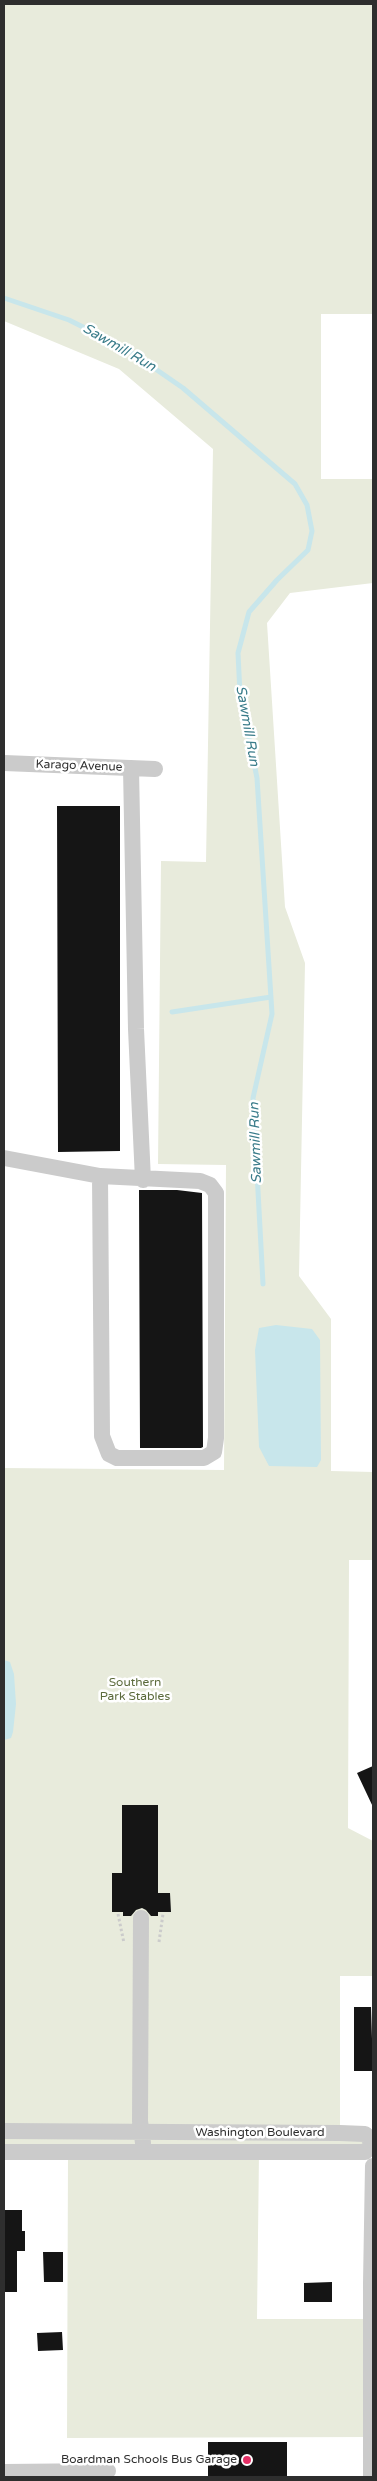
<!DOCTYPE html>
<html>
<head>
<meta charset="utf-8">
<style>
	body { margin:0 }
	#map { position:relative; width:377px; height:2481px; overflow:hidden; background:#fff; font-family:"Varela Round",sans-serif }
	canvas { display:block }
	.frame { position:absolute; inset:0; border:5px solid #2e2e2e; pointer-events:none }
</style>
</head>
<body>
<div id="map">
<canvas width="377" height="2481"></canvas>
<div class="frame"></div>
</div>
<script>
const c = document.querySelector('canvas').getContext('2d');
c.lineJoin = 'round';
function paint(path, color) { c.fillStyle = color; c.fill(path, 'evenodd'); }
const toPath = rows => new Path2D(rows.map(r => 'M' + r).join(''));
function trace(path, color, width, dash) { c.strokeStyle = color; c.lineWidth = width; c.lineCap = dash ? 'butt' : 'round'; c.setLineDash(dash || []); c.stroke(path); }
function write(font, color, halo, rows, align = 'center') {
  c.font = font + ' "Varela Round",sans-serif'; c.lineWidth = 5; c.setLineDash([]); c.textBaseline = 'middle'; c.strokeStyle = halo; c.fillStyle = color; for (const [text, x, y, turn = 0] of rows) {
    c.save(); c.translate(x, y); c.rotate((+turn || 0) * Math.PI / 180); c.textAlign = isNaN(turn) ? turn : align; if (halo) c.strokeText(text, 0, 0); c.fillText(text, 0, 0); c.restore();
  }
}
paint(toPath([
	[4,4,373,4,373,314,321,314,321,479,373,479,373,583,290,593,267,623,285,907,305,963,299,1276,331,1319,331,1471,373,1472,373,1560,349,1560,348,1828,373,1841,373,1976,340,1976,340,2133,373,2144,259,2152,257,2319,373,2319,370,2437,67,2438,68,2153,4,2152,4,1468,224,1470,226,1165,158,1164,161,861,206,862,213,449,119,369,4,321]
]), '#e8ebdc');
paint(toPath([
	[276,1325,312,1329,320,1340,321,1460,317,1467,269,1466,259,1447,255,1350,259,1328],
	[4,1660,10,1662,14,1674,16,1704,13,1732,11,1738,4,1740]
]), '#c8e6eb');
trace(toPath([
	[4,298,69,320,125,348,183,388,295,484,307,505,312,531,308,550,277,580,249,612,238,653,240,694,257,778,272,1014,253,1098,263,1284],
	[172,1012,271,997]
]), '#c8e6eb', 5);
paint(toPath([
	[57,806,120,806,120,1151,58,1152],
	[139,1190,177,1190,202,1193,203,1447,201,1448,140,1448],
	[373,1766,373,1807,357,1773],
	[122,1805,158,1805,158,1893,170,1893,171,1912,158,1912,158,1916,151,1916,146,1910,142,1908,136,1910,131,1916,123,1916,123,1912,112,1912,112,1873,122,1873],
	[354,2007,371,2007,373,2071,354,2071],
	[4,2210,22,2210,22,2231,25,2231,25,2251,17,2251,17,2292,4,2292],
	[43,2252,63,2252,63,2282,44,2282],
	[332,2282,332,2302,304,2302,304,2283],
	[62,2332,63,2350,38,2351,37,2333],
	[208,2442,287,2442,287,2477,208,2477]
]), '#151515');
trace(toPath([
	[118,1914,124,1943],
	[159,1942,163,1914]
]), '#cbcbcb', 3, [2.5, 2.5]);
trace(toPath([
	[4,763,155,769],
	[131,768,136,1029,143,1180],
	[4,1158,100,1176,200,1181,210,1185,216,1193,216,1438,214,1452,204,1458,117,1458,109,1454,102,1436,100,1176],
	[141,1918,140,2121,143,2143],
	[4,2131,340,2133,365,2134,373,2142],
	[4,2152,365,2152,373,2144],
	[4,2472,108,2471],
	[371,2477,371,2283,373,2166]
]), '#cbcbcb', 16);
for (const [x, y, r, color] of [
	[247,2460,5,"#e53066"]
]) { const dot = new Path2D(); dot.arc(x, y, r, 0, 2 * Math.PI); c.fillStyle = color; c.fill(dot); trace(dot, '#fff', 2); }
write('12px', '#2e2e2e', '#fff', [
	["Karago Avenue",79,766,2],
	["Washington Boulevard",260,2133]
]);
write('12px', '#5b6a3b', '#fff', [
	["Southern",135,1683],
	["Park Stables",135,1697]
]);
write('12px', '#2e2e2e', '#fff', [
	["Boardman Schools Bus Garage",237,2460]
], 'right');
write('italic 14px', '#3a7c8a', '#fff', [
	["Sawmill Run",119,348,30],
	["Sawmill Run",247,726,80],
	["Sawmill Run",256,1143,-92]
]);
</script>
</body>
</html>
